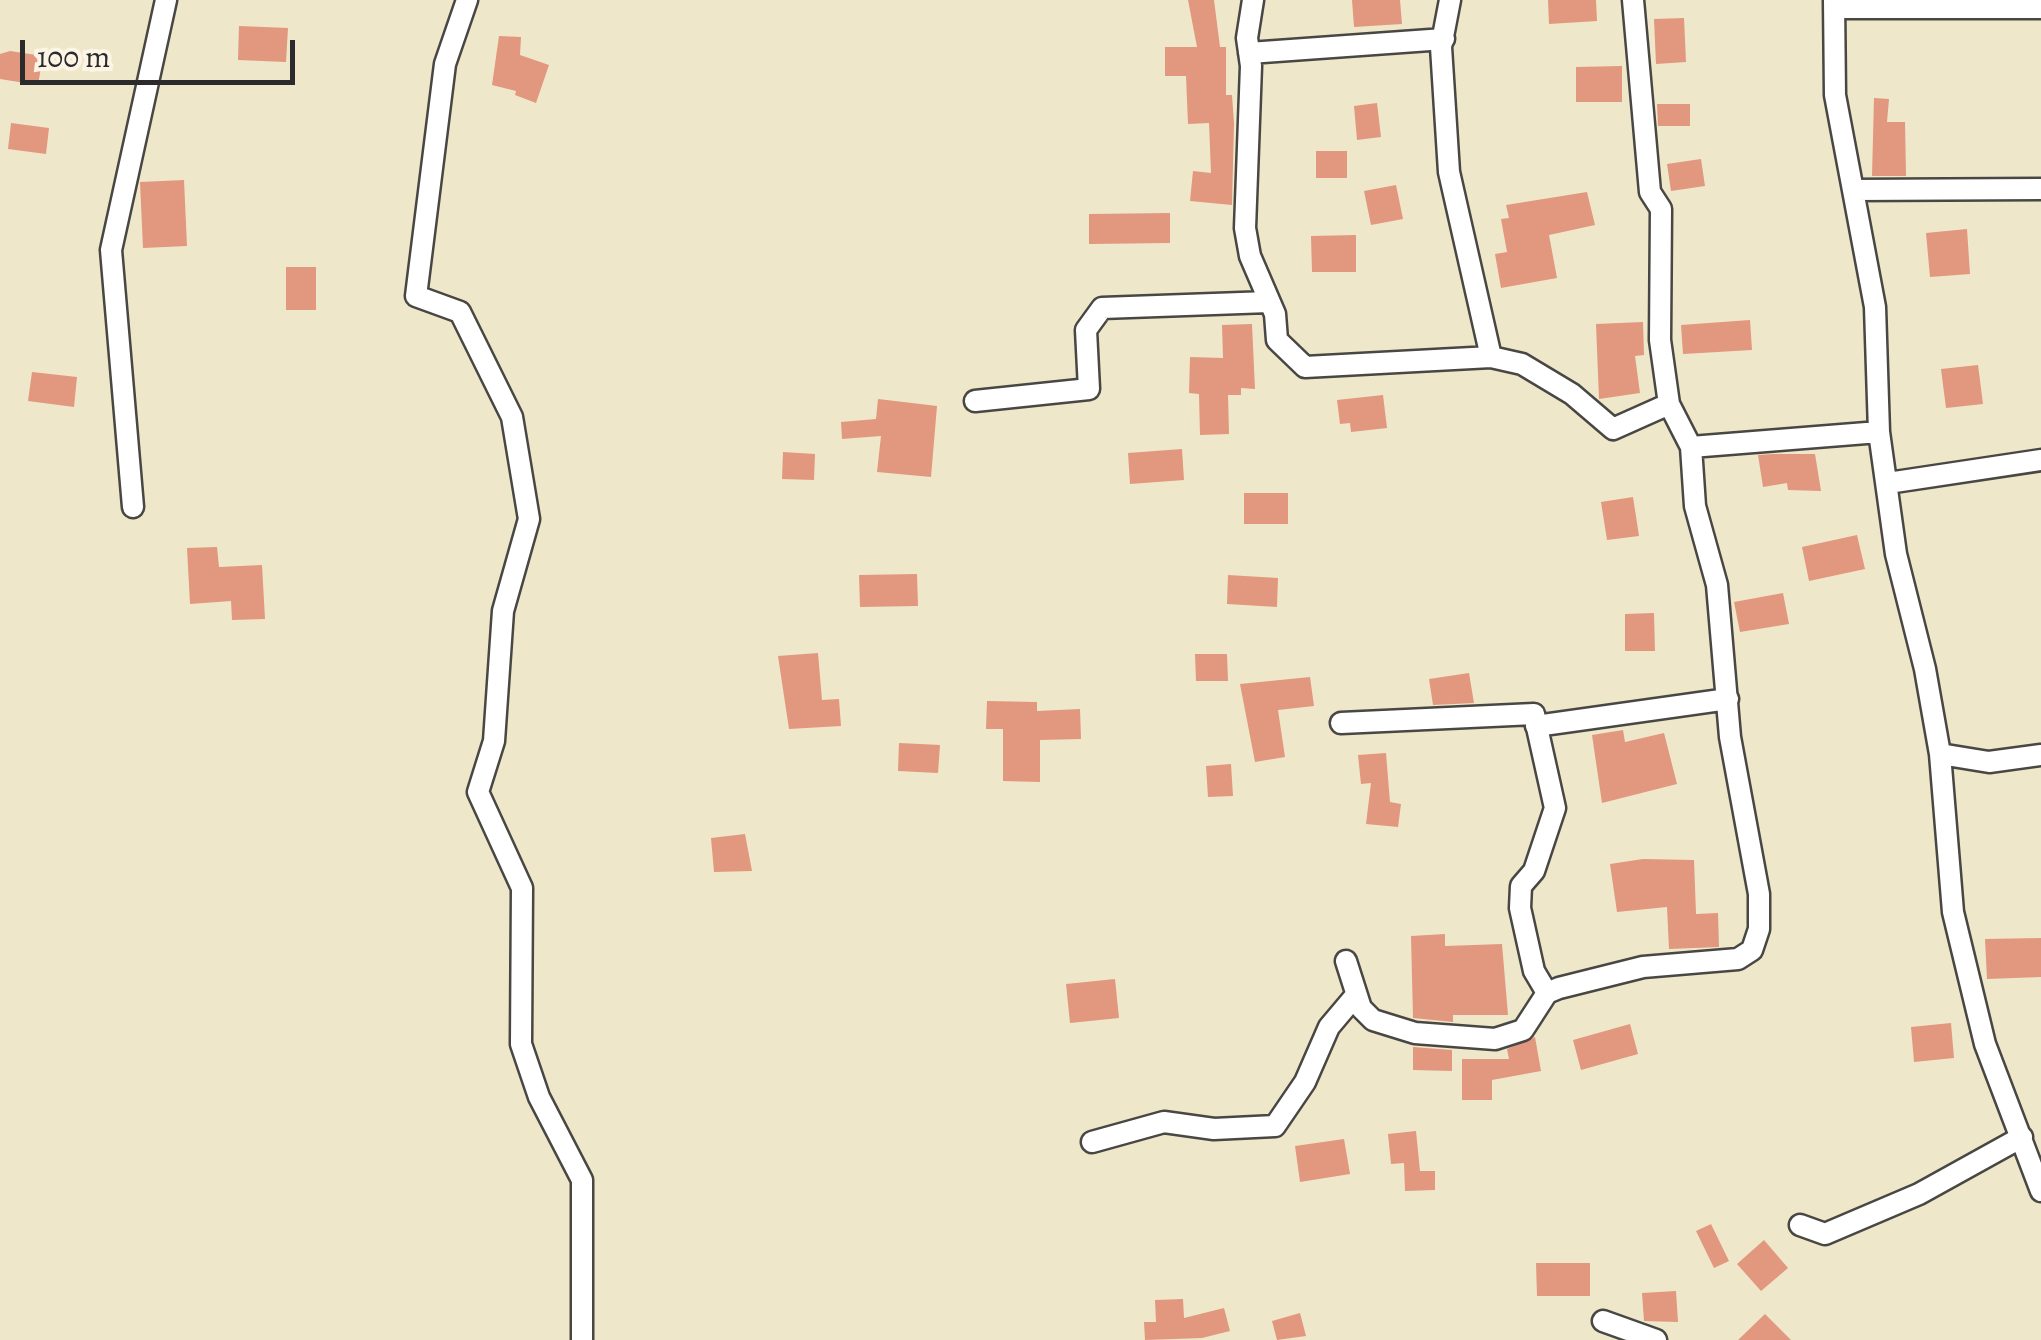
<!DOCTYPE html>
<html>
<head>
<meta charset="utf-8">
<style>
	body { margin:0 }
	#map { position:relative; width:2041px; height:1340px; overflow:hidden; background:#efe7ca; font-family:Alegreya,serif }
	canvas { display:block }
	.scale { position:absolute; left:20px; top:40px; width:275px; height:45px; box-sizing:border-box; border:5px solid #2b2b2b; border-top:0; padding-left:12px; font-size:30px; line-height:35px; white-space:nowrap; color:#2b2b2b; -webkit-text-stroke:8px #fcf5e5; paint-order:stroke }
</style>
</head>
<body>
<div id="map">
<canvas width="2041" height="1340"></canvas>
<div class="scale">100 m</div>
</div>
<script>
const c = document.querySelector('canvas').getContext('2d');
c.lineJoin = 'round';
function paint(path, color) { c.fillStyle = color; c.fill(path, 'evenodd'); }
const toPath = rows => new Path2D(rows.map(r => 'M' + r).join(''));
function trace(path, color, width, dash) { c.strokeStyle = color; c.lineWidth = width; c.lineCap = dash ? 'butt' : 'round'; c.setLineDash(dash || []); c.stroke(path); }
paint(toPath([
	[1188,0,1214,0,1220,47,1226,47,1226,95,1232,95,1234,123,1232,205,1190,201,1193,171,1211,173,1209,123,1188,124,1186,76,1165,76,1165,47,1197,47],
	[1352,0,1400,0,1402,24,1354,27],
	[1548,0,1596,0,1597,21,1549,24],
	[1684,18,1686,62,1656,64,1654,19],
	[239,26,288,28,286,62,238,60],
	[499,36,521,37,520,55,549,65,536,103,515,95,516,91,492,85],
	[10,51,43,56,38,85,0,79,0,54],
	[1622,66,1622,102,1576,102,1576,67],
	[1874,98,1889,99,1887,122,1905,122,1906,176,1872,176],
	[1377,103,1381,137,1357,140,1354,106],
	[1657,104,1690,104,1690,126,1658,126],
	[11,123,49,128,46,154,8,149],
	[1316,151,1347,151,1347,178,1316,178],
	[1701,159,1705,186,1671,191,1667,164],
	[184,180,187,246,143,248,140,182],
	[1396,185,1403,219,1371,225,1364,191],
	[1587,192,1595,225,1549,235,1557,278,1501,288,1495,254,1507,252,1501,219,1509,218,1506,205],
	[1170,213,1170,243,1089,244,1089,214],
	[1967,229,1970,274,1930,277,1926,233],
	[1356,235,1356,272,1312,272,1311,236],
	[286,267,316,267,316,310,286,310],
	[1750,320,1752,350,1683,354,1681,325],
	[1643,322,1644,355,1635,356,1640,393,1599,399,1596,324],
	[1252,324,1255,389,1241,388,1241,395,1228,395,1229,434,1200,435,1199,394,1189,393,1190,357,1223,358,1222,325],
	[1978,365,1983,404,1946,408,1941,369],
	[32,372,77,377,74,407,28,401],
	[1383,395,1387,428,1351,432,1350,423,1340,424,1337,400],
	[878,399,937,406,931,477,877,472,881,436,842,439,841,422,876,419],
	[1182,449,1184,480,1130,484,1128,453],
	[783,452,815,454,814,480,782,479],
	[1773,454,1815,454,1821,491,1788,490,1787,483,1763,487,1758,455],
	[1244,493,1288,493,1288,524,1244,524],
	[1633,497,1639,536,1607,540,1601,502],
	[1857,535,1865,569,1809,581,1802,547],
	[217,547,219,567,262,565,265,619,232,620,231,601,190,604,187,548],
	[917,574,918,606,860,607,859,575],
	[1228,575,1278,578,1277,607,1227,604],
	[1783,593,1789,624,1740,632,1734,602],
	[1654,613,1655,651,1625,651,1625,614],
	[818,653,822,700,839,699,841,726,789,729,778,656],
	[1195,654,1227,654,1228,681,1196,681],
	[1469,673,1474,703,1433,705,1429,679],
	[1310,677,1314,706,1278,710,1285,757,1255,762,1240,684],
	[987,701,1037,702,1037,711,1080,709,1081,739,1040,740,1040,782,1003,781,1003,729,986,729],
	[1623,730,1625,742,1664,733,1677,784,1602,803,1592,735],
	[899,743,940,745,938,773,898,771],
	[1386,753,1390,802,1401,804,1398,827,1366,824,1371,783,1361,784,1358,755],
	[1231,764,1233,796,1208,797,1206,766],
	[745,834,752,871,714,872,711,838],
	[1643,859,1694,860,1696,914,1718,913,1719,947,1669,949,1667,907,1617,912,1610,864],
	[1445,934,1445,946,1502,944,1508,1015,1453,1015,1453,1022,1413,1018,1411,936],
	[2041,938,2041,977,1987,979,1985,939],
	[1115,979,1119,1018,1070,1023,1066,984],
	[1951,1023,1954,1058,1914,1062,1911,1027],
	[1630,1024,1638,1054,1581,1070,1573,1040],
	[1535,1037,1541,1071,1492,1080,1492,1100,1462,1100,1462,1059,1509,1059,1507,1049],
	[1413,1047,1452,1050,1452,1071,1413,1070],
	[1416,1131,1420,1171,1435,1171,1435,1190,1405,1191,1404,1163,1391,1164,1388,1134],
	[1344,1139,1350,1174,1300,1182,1295,1146],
	[1711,1224,1729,1261,1714,1268,1696,1231],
	[1764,1240,1788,1268,1761,1291,1737,1264],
	[1536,1263,1590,1263,1590,1296,1537,1296],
	[1676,1291,1678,1322,1644,1321,1642,1293],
	[1183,1299,1184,1318,1224,1308,1230,1331,1202,1338,1145,1340,1144,1322,1156,1322,1155,1300],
	[1300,1313,1306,1336,1277,1340,1272,1321],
	[1765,1314,1791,1340,1738,1340]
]), '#e2977f');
const minor = toPath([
	[467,0,445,64,416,296,460,312,512,417,529,519,503,611,494,741,478,792,522,888,521,1044,539,1097,582,1180,582,1340],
	[1253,0,1247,38,1251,66,1245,228,1250,256,1275,314,1277,340,1305,367,1491,357,1522,364,1572,394,1613,429,1669,404],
	[1450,0,1441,47,1449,172,1491,357],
	[1834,0,1835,95,1875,307,1879,432,1896,554,1925,669,1940,754,1953,912,1985,1044,2041,1191],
	[1834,8,2041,8],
	[1249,53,1444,39],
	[1854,190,2041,189],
	[975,401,1089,389,1086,330,1102,308,1269,302],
	[1691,447,1879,432],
	[1888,483,2041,460],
	[133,507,111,250,166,0],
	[1341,723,1534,714,1555,808,1534,871,1521,886,1520,908,1534,971,1547,993],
	[1536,726,1728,699],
	[1940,754,1989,762,2041,755],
	[1346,961,1361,1008,1373,1020,1415,1033,1495,1039,1523,1030,1547,993,1559,988,1643,967,1738,959,1752,950,1759,929,1759,894,1730,737,1717,585,1695,506,1691,447,1669,404,1660,340,1661,209,1650,192,1633,0],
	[1092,1142,1164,1122,1214,1129,1275,1126,1305,1082,1329,1027,1356,995],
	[1800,1225,1825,1234,1919,1194,2022,1137],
	[1603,1321,1656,1340]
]);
trace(minor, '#484743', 25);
trace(minor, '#fff', 20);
</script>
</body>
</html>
